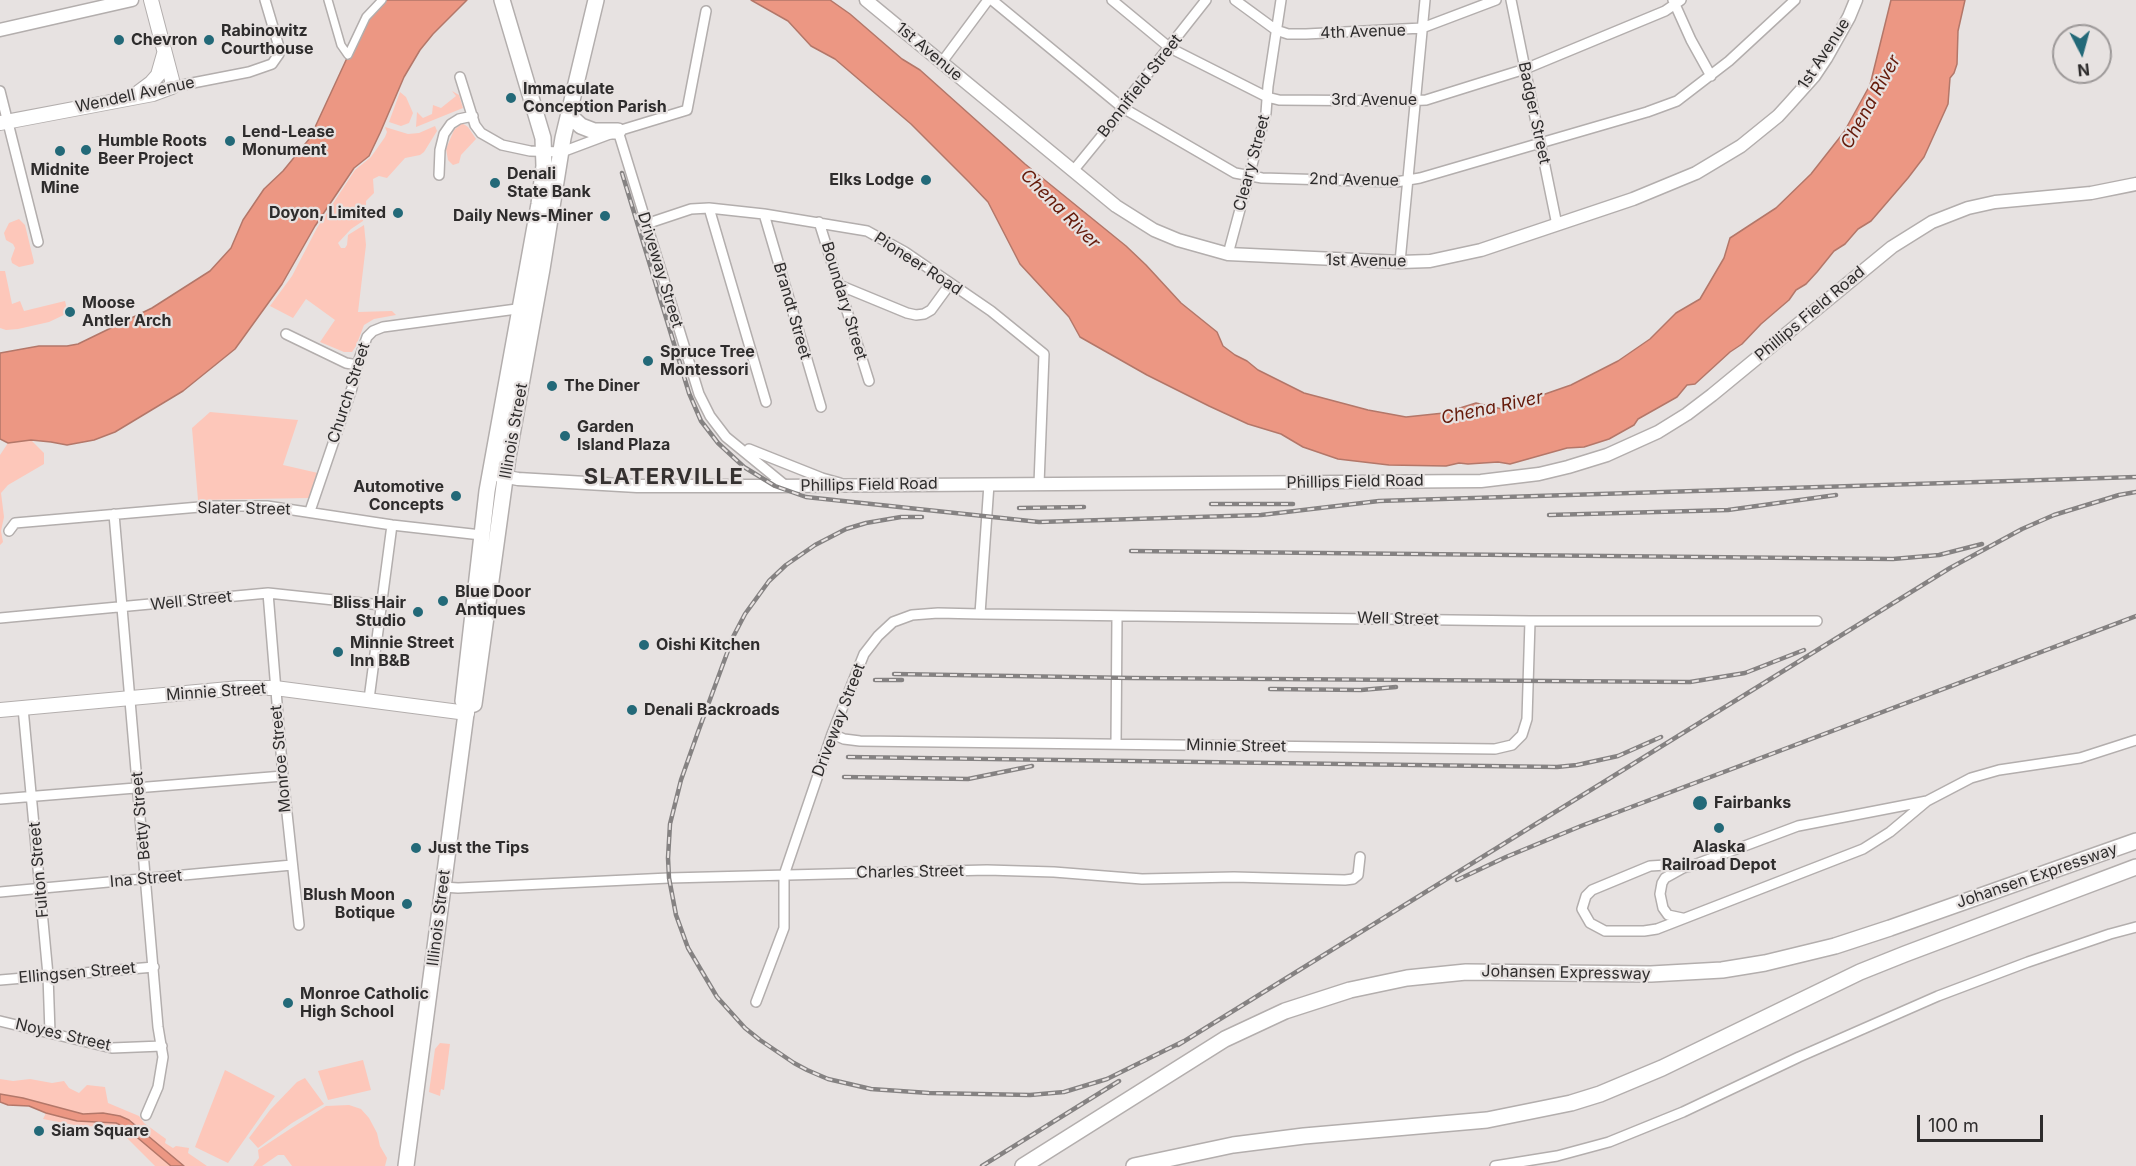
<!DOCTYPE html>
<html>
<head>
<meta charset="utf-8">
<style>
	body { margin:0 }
	#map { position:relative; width:2136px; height:1166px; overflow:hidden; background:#e7e2e1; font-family:Inter,sans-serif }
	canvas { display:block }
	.north { position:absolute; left:2052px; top:24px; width:60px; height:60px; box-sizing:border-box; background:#e7e2e1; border:2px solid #9d9999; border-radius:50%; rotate:174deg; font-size:16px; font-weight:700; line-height:24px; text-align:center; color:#2e2c2c }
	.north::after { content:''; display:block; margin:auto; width:21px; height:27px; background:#236978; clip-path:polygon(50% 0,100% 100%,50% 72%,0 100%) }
	.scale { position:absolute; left:1917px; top:1115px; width:126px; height:27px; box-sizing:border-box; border:3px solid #2e2c2c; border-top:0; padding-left:8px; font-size:18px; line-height:21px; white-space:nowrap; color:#2e2c2c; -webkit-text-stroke:4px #e7e2e1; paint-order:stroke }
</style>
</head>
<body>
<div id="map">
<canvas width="2136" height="1166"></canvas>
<div class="north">N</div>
<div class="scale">100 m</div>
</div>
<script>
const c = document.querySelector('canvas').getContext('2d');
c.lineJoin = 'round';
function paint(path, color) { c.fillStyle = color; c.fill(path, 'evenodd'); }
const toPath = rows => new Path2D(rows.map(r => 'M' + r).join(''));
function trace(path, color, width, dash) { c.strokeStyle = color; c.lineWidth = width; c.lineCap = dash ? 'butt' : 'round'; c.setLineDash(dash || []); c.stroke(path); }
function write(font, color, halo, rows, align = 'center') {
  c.font = font + ' Inter,sans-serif'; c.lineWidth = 4.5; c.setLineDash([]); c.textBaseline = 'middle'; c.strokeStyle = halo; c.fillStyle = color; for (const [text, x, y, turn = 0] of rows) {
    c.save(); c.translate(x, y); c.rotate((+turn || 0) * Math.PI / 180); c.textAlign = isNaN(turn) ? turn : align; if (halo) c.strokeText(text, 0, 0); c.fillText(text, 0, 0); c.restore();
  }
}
paint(toPath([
	[452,91,459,95,463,108,416,127,417,112,423,118,432,114,433,105,441,108,456,96],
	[400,92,406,97,413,113,409,123,401,126,389,122],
	[462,123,468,127,476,139,461,155,459,163,453,165,448,160,446,149,454,130],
	[435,126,437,131,424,152,420,155,405,158,387,178,379,176,373,179,374,193,366,201,366,209,363,221,351,229,338,243,341,248,345,248,347,245,348,235,364,225,366,245,358,312,392,311,396,315,374,319,364,325,356,346,352,352,344,352,320,342,335,320,306,299,293,318,270,306,292,276,317,228,355,170,371,157,385,137,387,132,385,127,408,134,419,133],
	[19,219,25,225,34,262,33,264,19,267,12,263,11,259,15,248,13,244,6,240,4,233,9,223],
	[0,271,5,271,12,304,20,301,24,311,65,301,68,313,49,322,18,329,6,330,0,328],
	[210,412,298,420,283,465,318,473,309,498,198,500,192,428],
	[31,440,44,453,44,464,8,485,1,493,4,517,1,531,3,542,0,545,0,455,8,443],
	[440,1043,450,1044,444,1090,441,1089,440,1096,429,1092,435,1049],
	[363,1060,371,1090,328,1100,318,1071],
	[225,1070,275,1096,228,1163,195,1147],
	[305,1078,324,1104,292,1123,258,1148,249,1138,270,1110,297,1082],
	[0,1079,13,1081,30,1079,52,1083,64,1081,69,1088,79,1093,87,1085,105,1087,108,1103,139,1116,144,1123,166,1139,165,1143,173,1148,176,1146,189,1148,188,1153,207,1166,184,1166,129,1121,120,1116,103,1113,83,1114,0,1094],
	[349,1105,361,1109,369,1118,377,1133,380,1146,387,1158,385,1166,292,1166,284,1155,278,1155,262,1166,253,1166,259,1158,258,1150,290,1129,326,1106],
	[46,1113,77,1121,116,1123,126,1128,171,1166,155,1166,127,1138,113,1128,74,1125,43,1119]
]), '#fdc7ba');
const water = toPath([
	[382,0,467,0,433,34,420,50,404,77,380,133,369,156,354,168,315,226,282,284,235,349,183,391,115,432,94,440,67,445,51,442,31,440,8,443,0,439,0,353,39,346,67,346,78,344,152,308,210,271,231,248,243,220,264,189,283,171,310,138,366,17,382,0],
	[751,0,830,0,850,14,902,59,920,70,1025,164,1126,246,1146,265,1181,303,1217,332,1223,346,1235,355,1247,361,1258,370,1304,393,1368,410,1406,417,1444,413,1476,403,1502,409,1571,385,1618,361,1650,339,1676,313,1700,299,1724,258,1730,238,1776,208,1811,174,1844,132,1870,85,1891,0,1965,0,1958,31,1957,64,1954,73,1950,78,1948,104,1924,157,1908,178,1871,221,1858,229,1845,244,1834,251,1817,272,1806,284,1796,290,1789,300,1761,324,1742,344,1730,352,1695,384,1687,385,1677,397,1638,419,1634,425,1609,439,1584,447,1567,448,1510,464,1498,462,1468,464,1459,463,1446,466,1389,465,1338,459,1303,447,1281,434,1248,424,1209,406,1147,375,1080,337,1069,317,1020,264,988,202,969,182,911,124,835,59,811,46,788,21,751,0],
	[0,1094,23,1098,83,1114,103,1113,120,1116,129,1120,184,1166,171,1166,126,1128,116,1123,77,1121,46,1113,29,1106,8,1105,0,1102,0,1094]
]);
paint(water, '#ec9783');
trace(water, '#b37769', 1.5);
const pedestrian = toPath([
	[328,0,341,45,348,55,366,17,382,0]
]);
const minor = toPath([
	[992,0,1123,108,1235,173,1262,178,1396,182,1420,178,1647,112,1677,101,1729,61,1795,0],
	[1112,0,1170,48,1267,97,1279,100,1403,101,1426,100,1525,69,1665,11,1681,0],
	[1235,0,1276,30,1288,34,1306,34,1422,28,1496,0],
	[1511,0,1557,225],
	[1673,0,1691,40,1711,76],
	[942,62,988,0],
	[460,77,475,125,481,133,502,145,530,151,562,152,618,131,687,110,706,11],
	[172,87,249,72,272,64,279,54,279,47,265,0],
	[0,91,38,242],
	[618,131,699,394,710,416,726,437,786,486],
	[1073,171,1113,122,1131,95,1206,0],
	[439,175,440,150,444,134,451,124,459,119,473,116],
	[709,208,766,402],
	[764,214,821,407],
	[819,222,869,381],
	[646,224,691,209,709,208,764,214,867,231,905,252,991,311,1044,354,1039,484],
	[1228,254,1266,113,1268,86,1281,0],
	[1400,262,1425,0],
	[839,285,907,313,916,315,924,314,931,310,950,284],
	[286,334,346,363,357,365],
	[749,449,822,478,840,483],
	[310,511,352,388,357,365,367,337,373,331,383,327,524,308],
	[114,514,158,1027,163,1057,158,1087,146,1115],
	[9,531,15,523,211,506,267,506,392,525,481,535],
	[268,593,283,776,299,925],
	[980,614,1530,621,1817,621],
	[0,618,268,593,381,605],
	[369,699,392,525],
	[23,708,48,975,50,1033],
	[832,734,844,739,860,741,1495,749,1512,745,1522,735,1527,719,1530,621],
	[1116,744,1117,616],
	[0,799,283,776],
	[1927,801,1798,826,1691,866,1683,868,1666,865,1650,866,1592,890,1586,896,1582,909,1590,923,1605,931,1644,931,1657,929,1863,849,1890,832,1927,801,1971,778,1999,770,2080,758,2136,740],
	[443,887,458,888,669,878,987,870,1054,872,1142,879,1234,877,1345,880,1353,879,1358,875,1360,857],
	[0,892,292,865],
	[1682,918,1668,915,1663,908,1660,894,1662,883,1665,878,1683,868],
	[0,980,154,967],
	[756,1002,784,928,784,875,832,734,864,654,878,636,893,622,912,615,938,613,980,614,989,484],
	[0,1021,112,1048,162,1046],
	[1495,1166,1557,1156,1609,1142,1683,1112,1799,1057,1938,996,2028,962,2110,934,2136,927]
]);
const tertiary = toPath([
	[866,0,1116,206,1154,230,1178,240,1228,254,1400,262,1430,261,1481,250,1633,199,1696,173,1741,146,1778,116,1789,104,1814,76,1826,58,1849,17,1856,0],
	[0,30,132,0],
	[497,475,518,479,637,486,775,486,1481,481,1539,474,1568,467,1607,455,1658,432,1687,414,1712,395,1892,247,1932,222,1968,208,1995,202,2091,193,2136,184]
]);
const secondary = toPath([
	[135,95,151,83,158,75,164,54],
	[0,123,153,94,172,87,172,80,151,0],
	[0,710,240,688,275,688,467,713]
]);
const primary = toPath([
	[569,115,581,126,594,131,618,131],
	[467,706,474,704,508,457,542,269,563,138,596,0],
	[406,1166,467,706,463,701,487,491,539,204,544,166,543,138,502,0]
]);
const trunk = toPath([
	[1023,1166,1225,1039,1285,1011,1350,990,1407,978,1466,972,1651,974,1722,970,1765,963,1835,946,1890,928,2136,841],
	[1134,1166,1233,1145,1304,1136,1487,1120,1571,1103,1600,1094,1662,1068,1860,972,1905,954,2136,867]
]);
trace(pedestrian, '#b3aead', 10);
trace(minor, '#b3aead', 12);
trace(tertiary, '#b3aead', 15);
trace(secondary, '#b3aead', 16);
trace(primary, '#b3aead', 18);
trace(trunk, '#b3aead', 18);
trace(pedestrian, '#fff', 7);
trace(minor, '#fff', 9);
trace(tertiary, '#fff', 12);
trace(secondary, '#fff', 14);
trace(primary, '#fff', 15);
trace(trunk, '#fff', 15);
const rail = toPath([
	[622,173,689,393,701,421,718,443,744,467,775,486,806,497,1039,522,1261,515,1379,501,2136,477],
	[1211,504,1293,504],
	[1019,508,1084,507],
	[1549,515,1728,510,1836,495],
	[922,517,901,517,866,523,846,529,815,545,786,565,769,581,745,614,733,637,698,732,681,780,670,824,668,858,669,878,676,915,688,948,717,997,745,1028,760,1040,794,1063,807,1070,828,1079,871,1089,929,1093,1030,1095,1064,1092,1107,1079,1184,1041],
	[1131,551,1893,559,1939,555,1982,544],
	[894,674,1132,678,1690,682,1745,673,1804,650],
	[875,680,902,680],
	[1270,689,1361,690,1396,687],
	[848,757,1557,767,1577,765,1618,756,1661,737],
	[844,777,968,779,1032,766],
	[1457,880,1506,857,1581,826,2136,616],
	[1178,1045,1950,568,2022,529,2054,515,2119,495,2136,492],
	[982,1166,1119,1081]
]);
trace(rail, '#858282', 4.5);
trace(rail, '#e7e2e1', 2, [7]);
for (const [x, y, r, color] of [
	[119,40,6,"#236978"],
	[209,40,6,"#236978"],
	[511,98,6,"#236978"],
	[230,141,6,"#236978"],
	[86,150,6,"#236978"],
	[60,151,6,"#236978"],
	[926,180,6,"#236978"],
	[495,183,6,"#236978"],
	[398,213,6,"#236978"],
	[605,216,6,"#236978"],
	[70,312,6,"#236978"],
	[648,361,6,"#236978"],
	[552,386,6,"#236978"],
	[565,436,6,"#236978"],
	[456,496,6,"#236978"],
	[443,601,6,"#236978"],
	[418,612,6,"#236978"],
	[644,645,6,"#236978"],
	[338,652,6,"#236978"],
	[632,710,6,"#236978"],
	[1700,803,8,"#236978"],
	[1719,828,6,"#236978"],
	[416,848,6,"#236978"],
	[407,904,6,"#236978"],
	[288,1003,6,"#236978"],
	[39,1131,6,"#236978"]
]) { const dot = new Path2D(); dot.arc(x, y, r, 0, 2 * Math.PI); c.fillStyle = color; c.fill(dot); trace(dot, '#e7e2e1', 2); }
write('bold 16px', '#2e2c2c', '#e7e2e1', [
	["Rabinowitz",221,31],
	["Courthouse",221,49],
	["Chevron",131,40],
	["Immaculate",523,89],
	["Conception Parish",523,107],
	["Lend-Lease",242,132],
	["Monument",242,150],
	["Humble Roots",98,141],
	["Beer Project",98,159],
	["Midnite",60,170,"center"],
	["Mine",60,188,"center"],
	["Denali",507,174],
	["State Bank",507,192],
	["Elks Lodge",914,180,"right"],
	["Doyon, Limited",386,213,"right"],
	["Daily News-Miner",593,216,"right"],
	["Moose",82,303],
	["Antler Arch",82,321],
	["Spruce Tree",660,352],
	["Montessori",660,370],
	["The Diner",564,386],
	["Garden",577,427],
	["Island Plaza",577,445],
	["Automotive",444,487,"right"],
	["Concepts",444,505,"right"],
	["Blue Door",455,592],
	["Antiques",455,610],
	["Bliss Hair",406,603,"right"],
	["Studio",406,621,"right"],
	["Minnie Street",350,643],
	["Inn B&B",350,661],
	["Oishi Kitchen",656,645],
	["Denali Backroads",644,710],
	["Fairbanks",1714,803],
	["Alaska",1719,847,"center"],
	["Railroad Depot",1719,865,"center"],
	["Just the Tips",428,848],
	["Blush Moon",395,895,"right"],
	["Botique",395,913,"right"],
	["Monroe Catholic",300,994],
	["High School",300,1012],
	["Siam Square",51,1131]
], 'left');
write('16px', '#2e2c2c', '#e7e2e1', [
	["4th Avenue",1363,32,-2],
	["1st Avenue",929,52,40],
	["1st Avenue",1824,54,-57],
	["Bonnifield Street",1140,86,-52],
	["Wendell Avenue",135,95,-12],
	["3rd Avenue",1374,100],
	["Badger Street",1534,113,78],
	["Cleary Street",1252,163,-75],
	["2nd Avenue",1354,180,1],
	["1st Avenue",1366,261,1],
	["Pioneer Road",918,264,33],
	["Driveway Street",660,270,73],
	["Boundary Street",844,301,73],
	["Brandt Street",792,311,74],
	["Phillips Field Road",1810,314,-40],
	["Church Street",349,393,-72],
	["Illinois Street",514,431,-80],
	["Phillips Field Road",1355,482,-1],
	["Phillips Field Road",869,485,-1],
	["Slater Street",244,509,1],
	["Well Street",191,601,-6],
	["Well Street",1398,619,1],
	["Minnie Street",216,692,-4],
	["Driveway Street",839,720,-69],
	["Minnie Street",1236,746,1],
	["Monroe Street",281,759,-95],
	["Betty Street",141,816,-95],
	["Fulton Street",39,870,-95],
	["Charles Street",910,872,-1],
	["Johansen Expressway",2037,876,-19],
	["Ina Street",146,879,-5],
	["Illinois Street",439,918,-83],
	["Ellingsen Street",77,973,-5],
	["Johansen Expressway",1566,973,1],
	["Noyes Street",63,1035,13]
]);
write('italic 18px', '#651a0a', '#e7e2e1', [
	["Chena River",1871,102,-61],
	["Chena River",1060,209,45],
	["Chena River",1492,408,-12]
]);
c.letterSpacing = '1.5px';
write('bold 22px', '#353130', '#e7e2e1', [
	["SLATERVILLE",664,477]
]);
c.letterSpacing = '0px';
</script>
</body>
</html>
